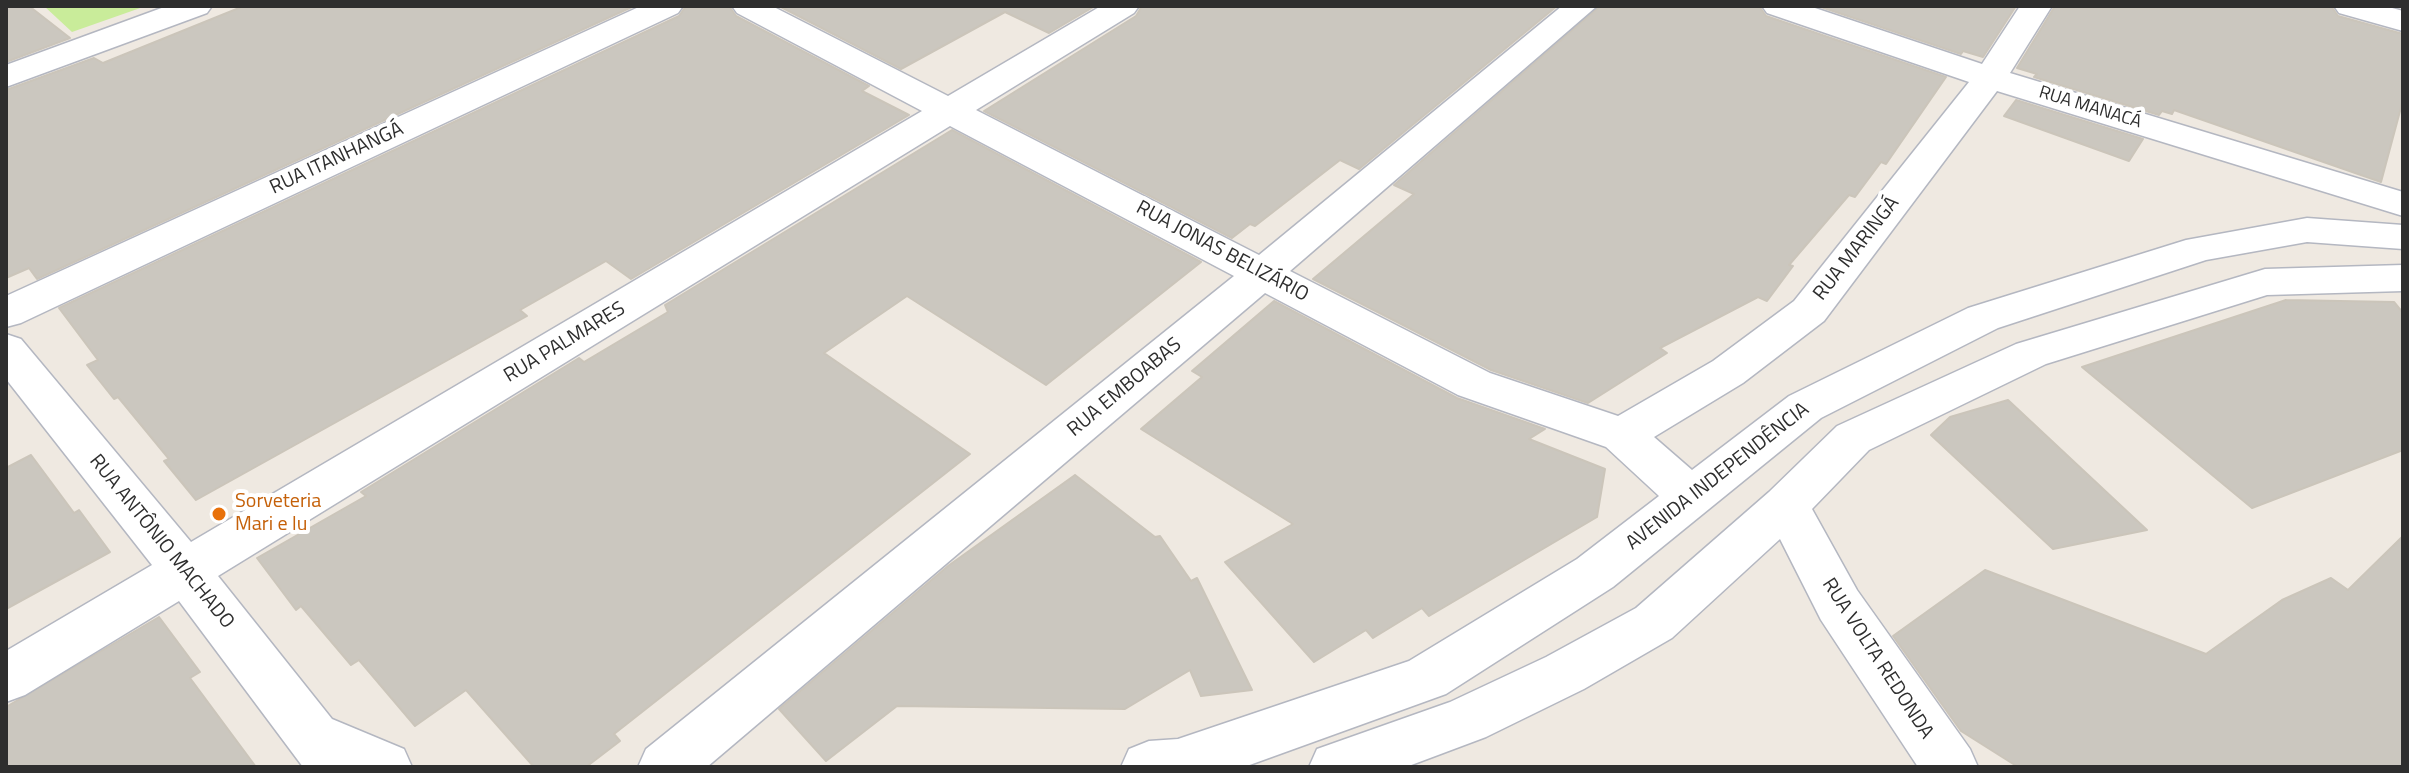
<!DOCTYPE html>
<html>
<head>
<meta charset="utf-8">
<style>
	body { margin:0 }
	#map { position:relative; width:2409px; height:773px; overflow:hidden; background:#efe9e1; font-family:"Titillium Web",sans-serif }
	canvas { display:block }
	.frame { position:absolute; inset:0; border:8px solid #2e2e2e; pointer-events:none }
</style>
</head>
<body>
<div id="map">
<canvas width="2409" height="773"></canvas>
<div class="frame"></div>
</div>
<script>
const c = document.querySelector('canvas').getContext('2d');
c.lineJoin = 'round';
function paint(path, color) { c.fillStyle = color; c.fill(path, 'evenodd'); }
const toPath = rows => new Path2D(rows.map(r => 'M' + r).join(''));
function trace(path, color, width, dash) { c.strokeStyle = color; c.lineWidth = width; c.lineCap = dash ? 'butt' : 'round'; c.setLineDash(dash || []); c.stroke(path); }
function write(font, color, halo, rows, align = 'center') {
  c.font = font + ' "Titillium Web",sans-serif'; c.lineWidth = 8; c.setLineDash([]); c.textBaseline = 'middle'; c.strokeStyle = halo; c.fillStyle = color; for (const [text, x, y, turn = 0] of rows) {
    c.save(); c.translate(x, y); c.rotate((+turn || 0) * Math.PI / 180); c.textAlign = isNaN(turn) ? turn : align; if (halo) c.strokeText(text, 0, 0); c.fillText(text, 0, 0); c.restore();
  }
}
paint(toPath([
	[44,6,146,6,72,32]
]), '#c9ec9a');
const building = toPath([
	[6,6,29,6,70,38,6,62,6,6],
	[244,6,634,6,37,279,29,268,6,278,6,90,94,58,103,63,244,6],
	[686,6,729,6,736,16,869,86,862,91,909,115,631,279,606,261,520,310,527,316,196,500,164,461,169,459,118,397,114,399,87,365,98,360,59,308,679,16,686,6],
	[779,6,1095,6,1049,33,1005,12,901,69,779,6],
	[1142,6,1557,6,1359,169,1340,160,1255,226,1250,224,1232,238,984,111,1136,16,1142,6],
	[1600,6,1759,6,1766,16,1946,77,1886,164,1881,162,1855,197,1849,195,1789,265,1793,266,1767,301,1758,297,1660,348,1667,353,1588,403,1491,370,1313,279,1414,194,1394,185,1600,6],
	[1818,6,2016,6,1983,57,1963,51,1961,54,1818,6],
	[2055,6,2331,6,2338,16,2403,34,2403,100,2381,182,2174,110,2172,114,2162,111,2159,115,2034,77,2037,74,2017,68,2055,6],
	[2016,100,2143,139,2129,161,2004,116,2016,100],
	[952,130,1201,262,1046,385,907,296,824,353,970,454,614,734,620,741,586,767,534,767,466,690,415,726,359,660,351,665,301,606,296,610,257,558,366,496,361,492,579,358,584,362,668,312,665,305,952,130],
	[2286,300,2394,302,2403,313,2403,450,2252,508,2082,367,2286,300],
	[1274,301,1457,398,1545,429,1529,439,1605,469,1597,517,1429,616,1422,608,1373,638,1366,630,1314,662,1225,562,1293,524,1141,429,1202,377,1192,371,1274,301],
	[2008,400,2147,530,2053,549,1931,435,1950,417,2008,400],
	[31,455,74,513,79,510,110,552,6,609,6,468,31,455],
	[1075,475,1155,537,1160,536,1191,581,1197,578,1252,690,1201,696,1190,670,1125,709,897,706,826,761,779,709,948,566,1075,475],
	[2403,536,2403,767,2018,767,1961,731,1893,636,1985,570,2206,654,2282,600,2331,578,2348,590,2403,536],
	[159,617,200,672,190,678,256,767,6,767,6,707,159,617]
]);
paint(building, '#cbc7bf');
trace(building, '#cbc5ba', 2);
const minor = toPath([
	[167,6,212,6,207,13,6,87,6,65,167,6],
	[641,6,683,6,678,13,21,323,6,327,6,296,641,6],
	[732,6,772,6,948,96,1101,6,1139,6,1134,13,976,110,1259,255,1562,6,1597,6,1290,271,1490,373,1618,416,1713,361,1794,301,1969,82,1767,13,1762,6,1809,6,1982,64,2020,6,2052,6,2010,73,2403,192,2403,216,1997,91,1824,321,1743,383,1654,437,1692,470,1789,396,1968,308,2186,240,2307,218,2403,225,2403,249,2307,242,2206,260,1998,328,1821,418,1613,587,1446,694,1244,767,1121,767,1129,749,1149,741,1178,739,1409,661,1577,559,1659,496,1606,447,1458,395,1265,293,707,767,638,767,646,749,1234,276,950,126,218,576,332,719,404,749,412,767,303,767,179,601,25,695,6,702,6,651,152,565,6,379,6,334,21,339,191,542,922,111,737,13,732,6],
	[2334,6,2385,6,2403,11,2403,31,2339,13,2334,6],
	[2403,265,2403,291,2267,295,2046,364,1869,450,1812,509,1857,590,1970,749,1978,767,1918,767,1821,620,1780,539,1672,638,1584,689,1486,737,1406,767,1309,767,1317,749,1450,702,1546,657,1636,608,1769,492,1837,426,2016,344,2265,269,2403,265]
]);
trace(minor, '#b4b7c1', 3);
paint(minor, '#fff');
for (const [x, y, r, color] of [
	[219,514,8,"#e8710a"]
]) { const dot = new Path2D(); dot.arc(x, y, r, 0, 2 * Math.PI); c.fillStyle = color; c.fill(dot); trace(dot, '#fff', 3); }
write('18px', '#2e2e2e', '#fff', [
	["RUA MANACÁ",2090,108,17]
]);
write('20px', '#2e2e2e', '#fff', [
	["RUA ITANHANGÁ",337,159,-25],
	["RUA MARINGÁ",1857,249,-52],
	["RUA JONAS BELIZÁRIO",1222,252,28],
	["RUA PALMARES",565,343,-31],
	["RUA EMBOABAS",1125,388,-40],
	["AVENIDA INDEPENDÊNCIA",1718,477,-38],
	["RUA ANTÔNIO MACHADO",161,542,51],
	["RUA VOLTA REDONDA",1877,659,57]
]);
write('20px', '#c56008', '#fff', [
	["Sorveteria",235,502],
	["Mari e lu",235,525]
], 'left');
</script>
</body>
</html>
